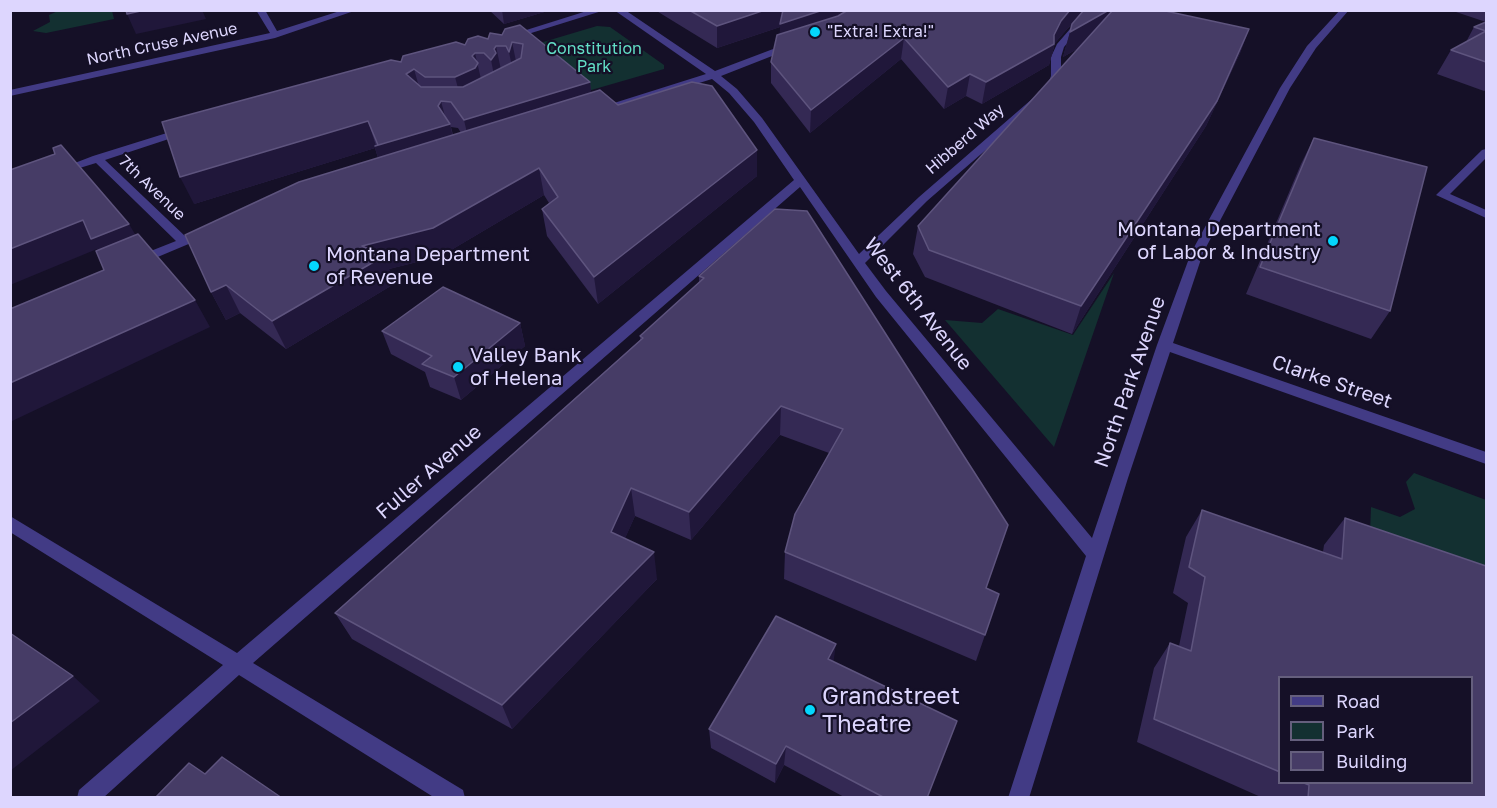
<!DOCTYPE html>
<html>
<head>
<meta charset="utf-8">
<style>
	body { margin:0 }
	#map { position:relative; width:1497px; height:808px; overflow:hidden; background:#151027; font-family:"Golos Text",sans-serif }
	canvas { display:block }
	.frame { position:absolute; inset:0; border:12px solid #ddd6fe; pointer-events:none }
	.legend { position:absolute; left:1278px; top:676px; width:195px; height:108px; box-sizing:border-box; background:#151027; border:2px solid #655f7d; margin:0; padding:8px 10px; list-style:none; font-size:18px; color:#ddd6fe }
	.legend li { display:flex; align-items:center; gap:12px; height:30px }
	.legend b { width:30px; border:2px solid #655f7d }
</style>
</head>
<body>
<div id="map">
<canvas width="1497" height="808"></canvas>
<div class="frame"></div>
<ul class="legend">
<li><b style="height:8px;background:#423b85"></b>Road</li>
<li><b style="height:16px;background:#133031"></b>Park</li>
<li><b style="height:16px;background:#463c66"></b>Building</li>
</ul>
</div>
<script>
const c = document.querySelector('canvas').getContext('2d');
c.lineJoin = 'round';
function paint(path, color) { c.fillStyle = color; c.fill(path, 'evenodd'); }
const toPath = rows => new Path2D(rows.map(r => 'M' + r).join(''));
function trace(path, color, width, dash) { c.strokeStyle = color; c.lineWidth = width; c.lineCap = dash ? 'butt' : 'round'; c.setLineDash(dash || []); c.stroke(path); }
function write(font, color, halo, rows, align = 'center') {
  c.font = font + ' "Golos Text",sans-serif'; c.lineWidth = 4.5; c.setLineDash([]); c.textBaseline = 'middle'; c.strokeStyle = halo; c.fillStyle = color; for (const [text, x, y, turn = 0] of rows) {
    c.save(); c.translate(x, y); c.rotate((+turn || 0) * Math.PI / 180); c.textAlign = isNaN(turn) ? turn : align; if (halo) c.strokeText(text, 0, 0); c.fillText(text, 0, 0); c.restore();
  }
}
paint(toPath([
	[58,11,112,11,114,19,46,33,33,31,50,22,49,15],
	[597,26,610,27,664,65,664,69,581,93,523,48],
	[1114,273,1054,447,945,320,982,323,998,309,1073,335],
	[1414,473,1486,500,1486,594,1369,561,1371,507,1400,517,1415,509,1406,482]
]), '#133031');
paint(toPath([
	[256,10,265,10,277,31,343,10,357,10,275,38,10,96,10,90,270,33,256,10],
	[590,10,605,10,512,39,504,37,590,10],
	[614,10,625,10,715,71,789,43,795,43,795,47,721,76,737,89,762,118,859,254,919,197,1047,86,1051,76,1051,57,1057,44,1070,29,1096,10,1106,10,1076,33,1064,47,1061,57,1061,76,1056,89,927,201,865,263,886,291,1092,538,1157,345,1191,253,1280,88,1307,46,1340,10,1349,10,1316,48,1290,88,1203,253,1173,343,1486,452,1486,464,1170,352,1128,478,1029,798,1008,798,1086,556,876,297,800,187,253,663,463,790,465,798,435,798,239,675,103,798,77,798,79,790,223,665,10,532,10,516,237,653,794,180,754,122,729,93,712,79,603,113,595,113,595,109,706,74,614,10],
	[186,127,190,128,190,132,105,160,186,237,204,231,210,235,141,264,133,264,131,261,133,258,176,241,96,163,60,174,54,171,93,156,186,127],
	[1486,149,1486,158,1450,194,1486,210,1486,218,1436,195,1482,150,1486,149]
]), '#423b85');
paint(toPath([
	[489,10,551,10,504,24],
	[655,10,1083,10,1082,13,1249,29,1240,53,1206,126,1072,334,925,277,913,254,918,226,1079,48,1063,57,1072,25,1068,28,1055,43,1049,65,982,104,966,96,944,109,901,59,810,133,771,83,771,62,780,34,780,27,717,48],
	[1450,10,1486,10,1486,90,1484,91,1437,74,1451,50,1466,42,1474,27,1486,22],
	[505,29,590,82,591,93,618,105,757,176,598,304,547,236,542,209,549,203,544,195,441,256,389,269,394,284,286,349,240,313,226,320,211,292,378,158,375,148,194,204,401,62,502,35],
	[451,127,458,128,461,133,453,135],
	[1314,138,1390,311,1371,339,1246,294,1301,164],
	[775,209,986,588,985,635,976,661,784,579,785,552,829,453,780,435,691,540,635,516,625,538,657,579,512,729,352,639,335,613,640,340,640,336,699,282,699,276],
	[520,323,525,346,461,400,430,387,425,372,391,354,382,331],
	[1202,510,1323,552,1324,545,1345,518,1486,798,1263,798,1137,742,1154,668,1170,643,1179,646,1188,603,1173,593,1186,537],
	[1280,678,1472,783,1280,783],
	[834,662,957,721,927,798,846,798,784,765,775,783,711,748,709,729]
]), '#342954');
paint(toPath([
	[145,10,202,10,206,19,136,34,127,14],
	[502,10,551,10,504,24],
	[765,10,861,10,779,45,780,27,717,48,717,26],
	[1070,10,1083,10,1081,18,1068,28,1055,43,1049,65,982,104,986,82,1054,35,1061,21],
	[1109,10,1115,10,1110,30,1063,57,1070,32],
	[1249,29,1240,53,1206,126,1072,334,1081,306],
	[904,38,901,59,810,133,811,110],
	[512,42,517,66,514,77,509,52],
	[496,46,501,70,496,85,491,60,494,49],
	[475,53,483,88,462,103,455,77],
	[414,69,421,94,406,74],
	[970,74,966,96,944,109,948,87],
	[590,82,593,107,470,146,464,120],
	[441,101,447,124,450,124,456,150,383,173,375,148,194,204,180,177,368,121,376,146,438,106],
	[757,150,757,176,598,304,594,277],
	[539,168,544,195,441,256,389,269,394,284,286,349,272,321,362,246],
	[83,220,129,224,145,251,108,267,97,249,10,285,10,249],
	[226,285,240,313,226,320,211,292],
	[195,300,210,327,10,422,10,383],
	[520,323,525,346,461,400,454,377],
	[781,406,780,435,691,540,689,512],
	[631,488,635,516,616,559,611,532],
	[654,552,657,579,512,729,502,705],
	[836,644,833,665,828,659],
	[73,676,100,701,10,771,10,723],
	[786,746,784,765,775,783,776,764]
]), '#20173a');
const building = toPath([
	[126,10,145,10,127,14,126,10],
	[689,10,765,10,717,26,689,10],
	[783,10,823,10,780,24,783,10],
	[848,10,1070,10,1061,21,1054,35,1054,44,986,82,970,74,948,87,904,38,811,110,771,62,777,35,838,16,848,10],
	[1109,10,1070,32,1072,24,1084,10,1109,10],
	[1113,10,1161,10,1249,29,1217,101,1081,306,929,250,918,226,1113,10],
	[1486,22,1486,62,1451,50,1486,31,1474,27,1486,22],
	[520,25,590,82,464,120,451,102,441,101,438,106,450,124,375,146,378,145,368,121,180,177,162,122,391,60,401,62,403,56,456,42,465,45,468,39,478,36,488,39,490,33,502,35,505,29,520,25],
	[512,42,523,44,521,58,463,87,421,87,406,74,414,69,425,77,455,77,475,68,478,63,472,56,475,53,484,53,491,60,496,53,494,49,496,46,506,46,509,52,512,42],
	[692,82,712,86,757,150,594,277,542,209,558,197,539,168,433,228,362,246,384,256,272,321,226,285,211,292,185,235,299,182,600,90,618,105,692,82],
	[1314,138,1427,167,1390,311,1260,267,1314,138],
	[61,145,129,224,91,239,83,220,10,249,10,170,55,154,53,148,61,145],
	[775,209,807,211,1008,525,986,588,999,594,985,635,785,552,795,514,843,429,781,406,689,512,631,488,611,532,654,552,502,705,335,613,643,338,640,336,704,278,699,276,775,209],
	[138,234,195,300,10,383,10,309,104,270,96,251,138,234],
	[443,287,520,323,454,377,422,364,432,356,382,331,443,287],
	[1202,510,1342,559,1345,518,1486,566,1486,798,1308,798,1309,785,1304,783,1472,783,1472,678,1280,678,1280,772,1154,719,1170,643,1191,651,1205,577,1189,567,1202,510],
	[776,616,836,644,828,659,957,721,927,798,885,798,786,746,776,764,709,729,776,616],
	[10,633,73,676,10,723,10,633],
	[222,757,282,798,155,798,189,763,205,774,222,757]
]);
paint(building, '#463c66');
trace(building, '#5e547e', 1.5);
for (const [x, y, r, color] of [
	[815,32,6,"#04d6fc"],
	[1333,241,6,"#04d6fc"],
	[314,266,6,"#04d6fc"],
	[458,367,6,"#04d6fc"],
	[810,710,6,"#04d6fc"]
]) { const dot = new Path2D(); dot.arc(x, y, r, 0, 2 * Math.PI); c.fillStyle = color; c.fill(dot); trace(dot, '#151027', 2); }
write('16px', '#ddd6fe', '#151027', [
	["\"Extra! Extra!\"",827,32]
], 'left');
write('16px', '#ddd6fe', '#151027', [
	["North Cruse Avenue",162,44,-12],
	["Hibberd Way",965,139,-41],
	["7th Avenue",152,188,44]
]);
write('16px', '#62dfc6', '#151027', [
	["Constitution",594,49],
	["Park",594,67]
]);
write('20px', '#ddd6fe', '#151027', [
	["Montana Department",1321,230,"right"],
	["of Labor & Industry",1321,253,"right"],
	["Montana Department",326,255],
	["of Revenue",326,278],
	["Valley Bank",470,356],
	["of Helena",470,379]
], 'left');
write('20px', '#ddd6fe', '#151027', [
	["West 6th Avenue",918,304,52],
	["North Park Avenue",1130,382,-71],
	["Clarke Street",1332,382,19],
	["Fuller Avenue",429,472,-41]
]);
write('24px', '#ddd6fe', '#151027', [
	["Grandstreet",822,696],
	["Theatre",822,724]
], 'left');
</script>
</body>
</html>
